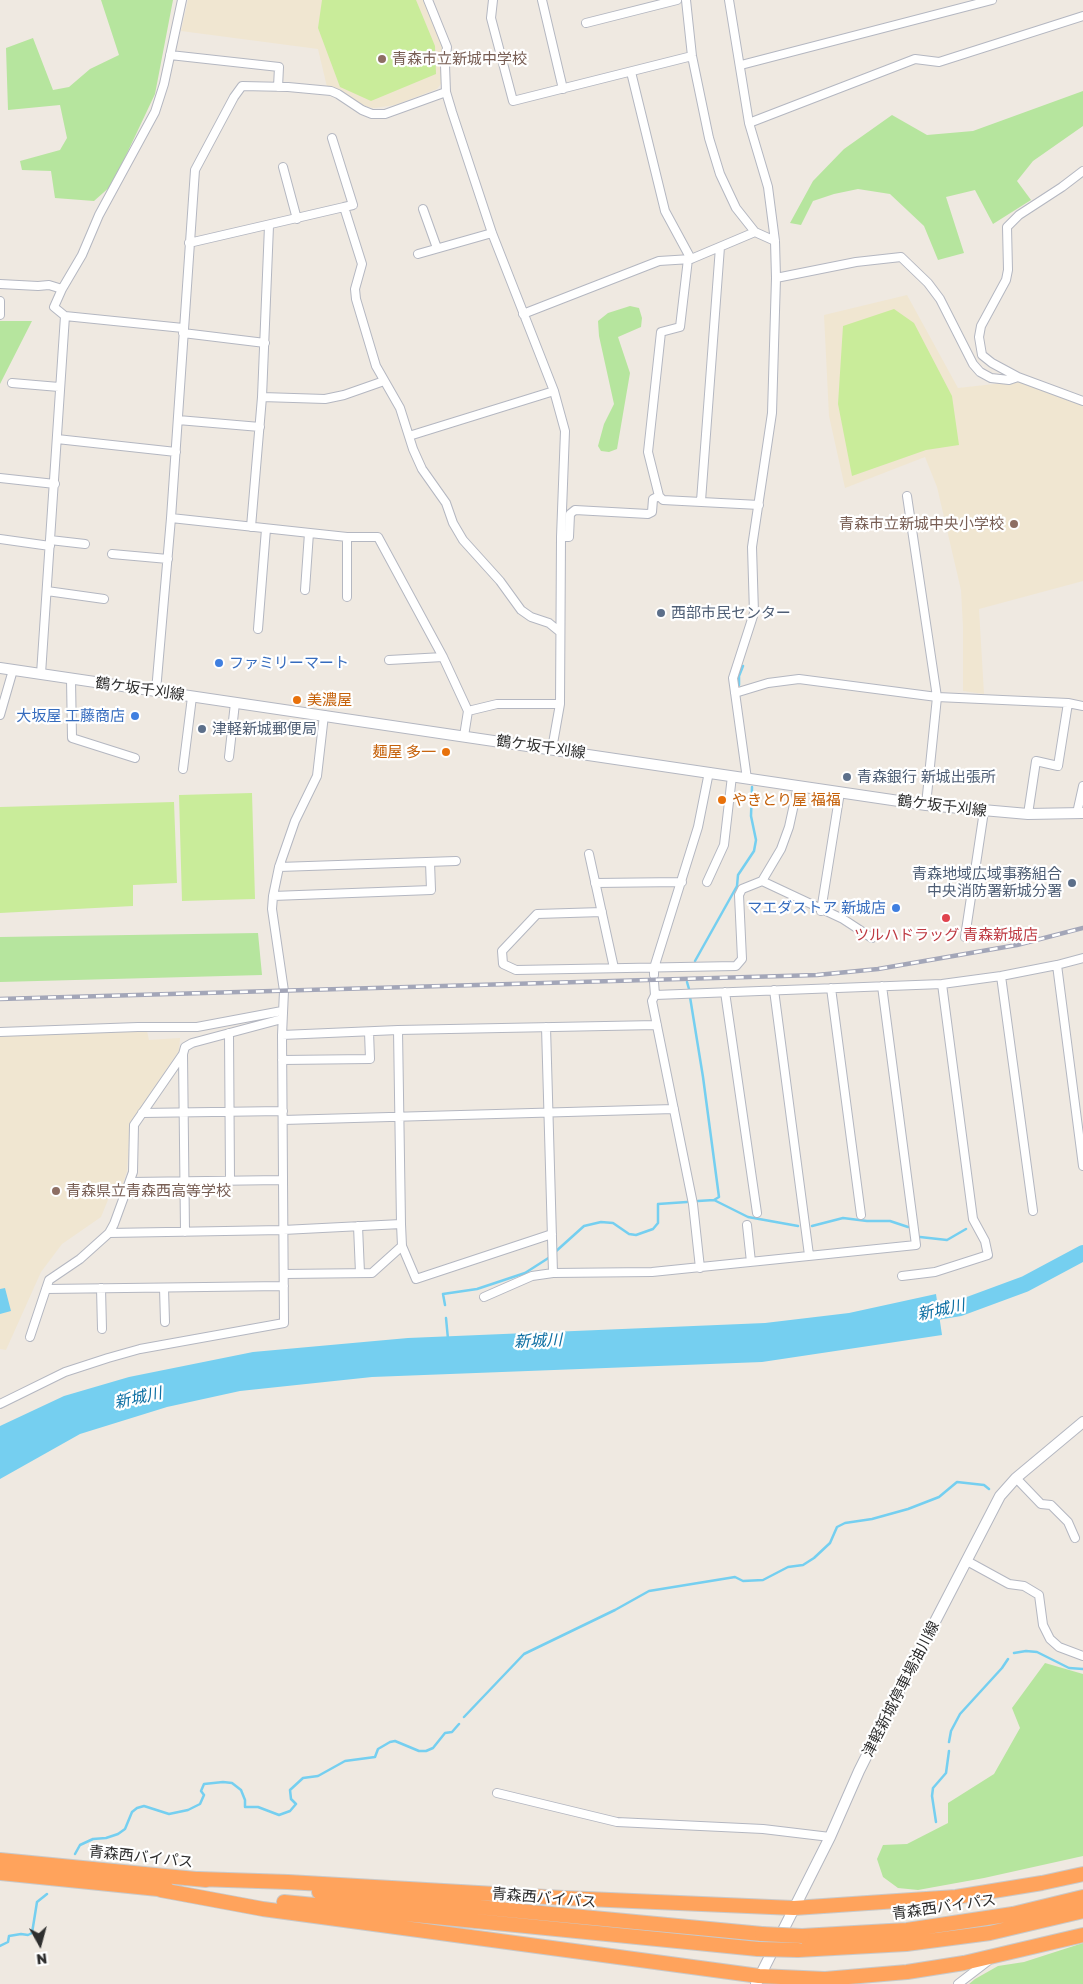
<!DOCTYPE html>
<html>
<head>
<meta charset="utf-8">
<style>
	body { margin:0 }
	#map { position:relative; width:1083px; height:1984px; overflow:hidden; background:#efe9e1; font-family:"Golos Text",sans-serif }
	canvas { display:block }
	.north { position:absolute; left:15px; top:1919px; width:50px; height:50px; -webkit-text-stroke:4px #fff; paint-order:stroke; rotate:173deg; font-size:14px; font-weight:700; line-height:20px; text-align:center; color:#2e2e2e }
	.north::after { content:''; display:block; margin:auto; width:18px; height:22px; background:#2e2e2e; clip-path:polygon(50% 0,100% 100%,50% 72%,0 100%) }
</style>
</head>
<body>
<div id="map">
<canvas width="1083" height="1984"></canvas>
<div class="north">N</div>
</div>
<script>
const c = document.querySelector('canvas').getContext('2d');
c.lineJoin = 'round';
function paint(path, color) { c.fillStyle = color; c.fill(path, 'evenodd'); }
const toPath = rows => new Path2D(rows.map(r => 'M' + r).join(''));
function trace(path, color, width, dash) { c.strokeStyle = color; c.lineWidth = width; c.lineCap = dash ? 'butt' : 'round'; c.setLineDash(dash || []); c.stroke(path); }
function write(font, color, halo, rows, align = 'center') {
  c.font = font + ' "Golos Text","Noto Sans JP",sans-serif'; c.lineWidth = 4.5; c.setLineDash([]); c.textBaseline = 'middle'; c.strokeStyle = halo; c.fillStyle = color; for (const [text, x, y, turn = 0] of rows) {
    c.save(); c.translate(x, y); c.rotate((+turn || 0) * Math.PI / 180); c.textAlign = isNaN(turn) ? turn : align; if (halo) c.strokeText(text, 0, 0); c.fillText(text, 0, 0); c.restore();
  }
}
paint(toPath([
	[188,0,424,0,444,47,441,84,437,89,395,105,374,108,364,106,334,87,327,87,318,49,181,31],
	[907,295,958,388,1021,381,1083,405,1083,581,979,609,984,694,963,691,963,627,961,590,937,487,925,457,845,488,829,416,824,315],
	[147,1031,149,1040,180,1038,179,1051,130,1123,127,1171,120,1192,112,1190,101,1217,62,1244,41,1272,6,1350,0,1349,0,1036]
]), '#f0e6d1');
paint(toPath([
	[101,0,173,0,155,94,112,185,94,201,55,198,51,171,22,170,20,161,60,150,67,138,60,105,8,110,6,48,33,38,53,90,69,87,90,69,119,55],
	[1083,91,1083,126,1033,161,1017,181,1031,200,993,224,975,190,946,197,964,253,938,260,924,226,890,194,858,189,834,194,813,201,801,225,790,223,813,181,844,149,892,115,927,135,973,131],
	[630,306,639,308,642,318,641,327,618,337,630,373,617,449,609,452,601,451,598,446,604,424,614,404,599,336,598,321,608,313],
	[0,321,32,321,0,384],
	[258,933,262,975,0,982,0,937],
	[1045,1663,1083,1674,1083,1856,984,1878,918,1890,898,1888,883,1877,877,1859,883,1845,907,1844,948,1823,948,1803,994,1774,1020,1728,1012,1708],
	[1083,1943,1083,1984,969,1984,975,1979,998,1966,1024,1962]
]), '#b6e59e');
paint(toPath([
	[322,0,416,0,435,46,436,74,371,101,340,87,318,28],
	[894,309,914,323,952,396,959,445,926,450,852,476,838,404,843,326],
	[252,793,255,899,182,901,179,795],
	[174,802,177,883,133,885,133,906,0,913,0,807]
]), '#c9ec9a');
paint(toPath([
	[5,1288,11,1311,0,1314,0,1289],
	[936,1294,942,1335,762,1362,372,1377,240,1391,167,1407,80,1434,0,1479,0,1426,64,1396,129,1377,253,1352,408,1338,765,1323,849,1313]
]), '#75cff0');
trace(toPath([
	[739,685,739,676,743,666],
	[695,961,737,886,738,875,754,851,756,840,751,816,752,787],
	[687,982,689,989],
	[690,997,703,1077,719,1197,714,1200,698,1201],
	[714,1200,748,1217,798,1226],
	[812,1226,843,1218,867,1221,890,1221,908,1227],
	[920,1237,947,1240,966,1229],
	[554,1253,584,1226,601,1222,613,1223,629,1234,636,1235,653,1229,658,1223,658,1204,687,1202],
	[445,1305,443,1294,477,1289,525,1273,550,1257],
	[446,1318,448,1339],
	[1014,1653,1026,1651,1037,1652,1069,1668,1083,1669],
	[464,1717,524,1654,615,1610,649,1591,735,1577,743,1581,763,1580,788,1567,803,1565,814,1558,830,1543,837,1527,845,1523,872,1519,908,1509,939,1497,957,1482,984,1485,989,1489],
	[949,1742,951,1731,960,1714,1002,1668,1008,1659],
	[936,1822,932,1796,933,1788,946,1773,949,1751],
	[75,1854,80,1845,93,1839,106,1838,118,1834,125,1829,132,1812,137,1808,144,1806,169,1814,188,1810,200,1804,204,1795,201,1791,204,1784,223,1782,232,1783,241,1790,245,1800,245,1807,258,1807,279,1815,290,1811,296,1804,291,1799,290,1790,303,1778,318,1776,345,1761,375,1757,378,1749,390,1742,395,1741,419,1751,426,1751,433,1748,445,1733,452,1732,459,1724],
	[0,1946,8,1942,9,1936,21,1934,28,1935,32,1933,37,1902,47,1894]
]), '#75cff0', 2.5);
trace(toPath([
	[918,1315,960,1308,1025,1284,1083,1253]
]), '#75cff0', 16);
const street = toPath([
	[182,0,164,84,155,112,99,215,82,255,62,289,54,307,65,316,183,328],
	[428,0,447,47,445,65,446,92,452,112,492,233,554,391,565,431,561,537,560,704,552,749],
	[493,0,491,18,513,101,692,56],
	[542,0,563,89],
	[686,0,692,56,709,138,720,174,736,208,755,232,775,241],
	[729,0,749,123,768,187,775,241,776,278,772,413,752,547,754,613,733,678,747,779],
	[586,23,677,0],
	[170,55,279,67,278,87],
	[741,65,992,0],
	[631,72,665,211,691,259],
	[749,123,915,59,939,62,1083,16],
	[332,138,353,205,344,207],
	[283,167,297,219],
	[1083,171,1062,187,1019,215,1007,227,1008,270,1006,280,981,326,979,337,982,355,992,363,1018,377,1083,401],
	[423,209,437,248],
	[189,243,344,207,362,264,355,289,356,299,376,366,400,408,413,449,422,469,446,503,453,523,463,540,500,581,521,610,531,617,549,623,560,632],
	[418,254,492,233],
	[776,278,856,262,901,257,928,283,940,299,973,364,980,372,991,378,1009,380,1018,377],
	[0,284,38,286,49,285,62,289],
	[0,301,0,315],
	[523,314,659,261,691,259,755,232],
	[183,333,265,343],
	[12,383,59,387],
	[262,397,325,399,344,395,384,381],
	[178,420,260,427],
	[409,436,554,391],
	[57,439,176,452],
	[0,478,55,484],
	[659,496,663,500,759,505],
	[907,496,937,697,926,805],
	[701,501,720,247],
	[171,518,347,537,378,537,443,657,468,711,464,736],
	[251,527,262,397,269,226],
	[561,537,569,537,570,514,575,510,648,514,652,512,653,499,659,496,648,452,661,332,680,327,688,259],
	[0,539,50,546],
	[50,540,85,544],
	[112,554,168,559],
	[305,590,309,533],
	[47,591,104,599],
	[347,597,347,537],
	[258,629,266,529],
	[389,660,443,657],
	[41,674,65,316],
	[71,679,72,738,135,758],
	[156,691,171,518,195,170,234,97,242,86,288,87,331,91,338,94,362,110,372,114,385,114,446,92],
	[735,693,768,683,799,679,937,697,1068,703,1083,706],
	[468,711,497,704,560,704],
	[0,715,13,670],
	[229,757,235,703],
	[183,769,192,697],
	[1077,813,1083,786],
	[1028,814,1036,761,1058,766,1068,703],
	[589,854,614,968],
	[279,867,456,861],
	[762,881,843,919,872,938],
	[707,882,724,845,732,776],
	[595,883,682,882],
	[273,896,431,890,430,862],
	[821,911,840,792],
	[602,912,537,914,502,951,503,964,516,970,736,966,742,959,739,895,742,889,762,881,781,849,789,827,798,786],
	[965,937,984,811],
	[1057,965,1083,1166],
	[654,975,654,968,698,827,709,772],
	[1001,976,1033,1211],
	[654,982,655,995],
	[831,988,861,1215],
	[774,990,809,1255],
	[725,992,757,1213],
	[546,1027,553,1273],
	[0,1032,138,1027,197,1027,282,1011],
	[229,1033,230,1180],
	[282,1035,398,1030,657,1025],
	[282,1060,370,1059,369,1032],
	[142,1113,283,1111],
	[283,1120,674,1109],
	[130,1182,283,1180],
	[747,1225,751,1262],
	[358,1226,360,1273],
	[185,1232,183,1054,185,1047,192,1043,282,1019],
	[109,1233,283,1230,401,1224,398,1030],
	[402,1246,416,1279,552,1234],
	[700,1268,693,1204,652,1001,655,995,942,984,1001,976,1057,965,1083,958],
	[284,1274,372,1273,402,1246,401,1224],
	[902,1276,935,1272,988,1255,985,1241,973,1219,942,984],
	[101,1288,102,1329],
	[164,1288,165,1322],
	[46,1289,284,1286],
	[484,1297,532,1276,553,1273,652,1272,916,1245,882,986],
	[30,1337,49,1280,80,1259,109,1233,114,1224,133,1172,134,1125,183,1054],
	[0,1404,65,1372,108,1358,140,1349,284,1323,282,1035,284,991,272,909,273,896,279,867,295,821,317,776,324,715],
	[1016,1478,1041,1504,1051,1505,1068,1522,1075,1538],
	[967,1561,1009,1584,1024,1586,1039,1595,1043,1625,1050,1639,1059,1647,1083,1656],
	[497,1793,617,1822,763,1829,830,1837],
	[958,1984,988,1961]
]);
const secondary = toPath([
	[0,668,926,805,1028,814,1083,813],
	[756,1984,830,1837,859,1771,897,1695,1000,1496,1016,1478,1083,1422]
]);
const highway = toPath([
	[0,1860,206,1880],
	[0,1873,168,1890],
	[198,1879,288,1882,564,1898,794,1908,956,1897,1042,1883,1083,1874],
	[161,1890,263,1909,759,1976,825,1979,907,1972,964,1963,1083,1935],
	[319,1892,762,1934],
	[284,1902,758,1949],
	[802,1936,907,1930,1013,1914,1083,1897],
	[798,1950,906,1944,990,1933,1083,1911]
]);
trace(street, '#b4b7c1', 10);
trace(secondary, '#b4b7c1', 12);
trace(highway, '#c9c9c9', 16);
trace(street, '#fff', 8);
trace(secondary, '#fff', 10);
trace(highway, '#ffa35c', 14);
const rail = toPath([
	[0,999,817,975,878,969,1017,945,1083,928]
]);
trace(rail, '#a3a6b8', 4.5);
trace(rail, '#fff', 2.5, [8]);
const highwayBridge = toPath([
	[762,1934,802,1936],
	[758,1949,798,1950]
]);
trace(highwayBridge, '#c9c9c9', 16, []);
trace(highwayBridge, '#ffa35c', 14);
for (const [x, y, r, color] of [
	[382,59,5,"#8d6e63"],
	[1014,524,5,"#8d6e63"],
	[661,613,5,"#5c6f8a"],
	[219,663,5,"#3f7fe0"],
	[297,700,5,"#e8710a"],
	[135,716,5,"#3f7fe0"],
	[202,729,5,"#5c6f8a"],
	[446,752,5,"#e8710a"],
	[847,777,5,"#5c6f8a"],
	[722,800,5,"#e8710a"],
	[1072,883,5,"#5c6f8a"],
	[896,908,5,"#3f7fe0"],
	[946,918,5,"#e0444e"],
	[56,1191,5,"#8d6e63"]
]) { const dot = new Path2D(); dot.arc(x, y, r, 0, 2 * Math.PI); c.fillStyle = color; c.fill(dot); trace(dot, '#fff', 2); }
write('15px', '#785e54', '#fff', [
	["青森市立新城中学校",392,59],
	["青森市立新城中央小学校",1004,524,"right"],
	["青森県立青森西高等学校",66,1191]
], 'left');
write('15px', '#4e5e75', '#fff', [
	["西部市民センター",671,613],
	["津軽新城郵便局",212,729],
	["青森銀行 新城出張所",857,777],
	["青森地域広域事務組合",1062,874,"right"],
	["中央消防署新城分署",1062,891,"right"]
], 'left');
write('15px', '#366cbe', '#fff', [
	["ファミリーマート",229,663,"left"],
	["大坂屋 工藤商店",125,716],
	["マエダストア 新城店",886,908]
], 'right');
write('15px', '#2e2e2e', '#fff', [
	["鶴ケ坂千刈線",140,689,8],
	["鶴ケ坂千刈線",541,747,8],
	["鶴ケ坂千刈線",942,806,7],
	["津軽新城停車場油川線",901,1689,-63],
	["青森西バイパス",141,1857,6],
	["青森西バイパス",544,1898,5],
	["青森西バイパス",944,1907,-8]
]);
write('15px', '#c56008', '#fff', [
	["美濃屋",307,700],
	["麺屋 多一",436,752,"right"],
	["やきとり屋 福福",732,800]
], 'left');
write('15px', '#be3a42', '#fff', [
	["ツルハドラッグ 青森新城店",946,935]
]);
write('italic 16px', '#0d6fa3', '#fff', [
	["新城川",941,1310,-12],
	["新城川",538,1341,-2],
	["新城川",138,1398,-12]
]);
</script>
</body>
</html>
